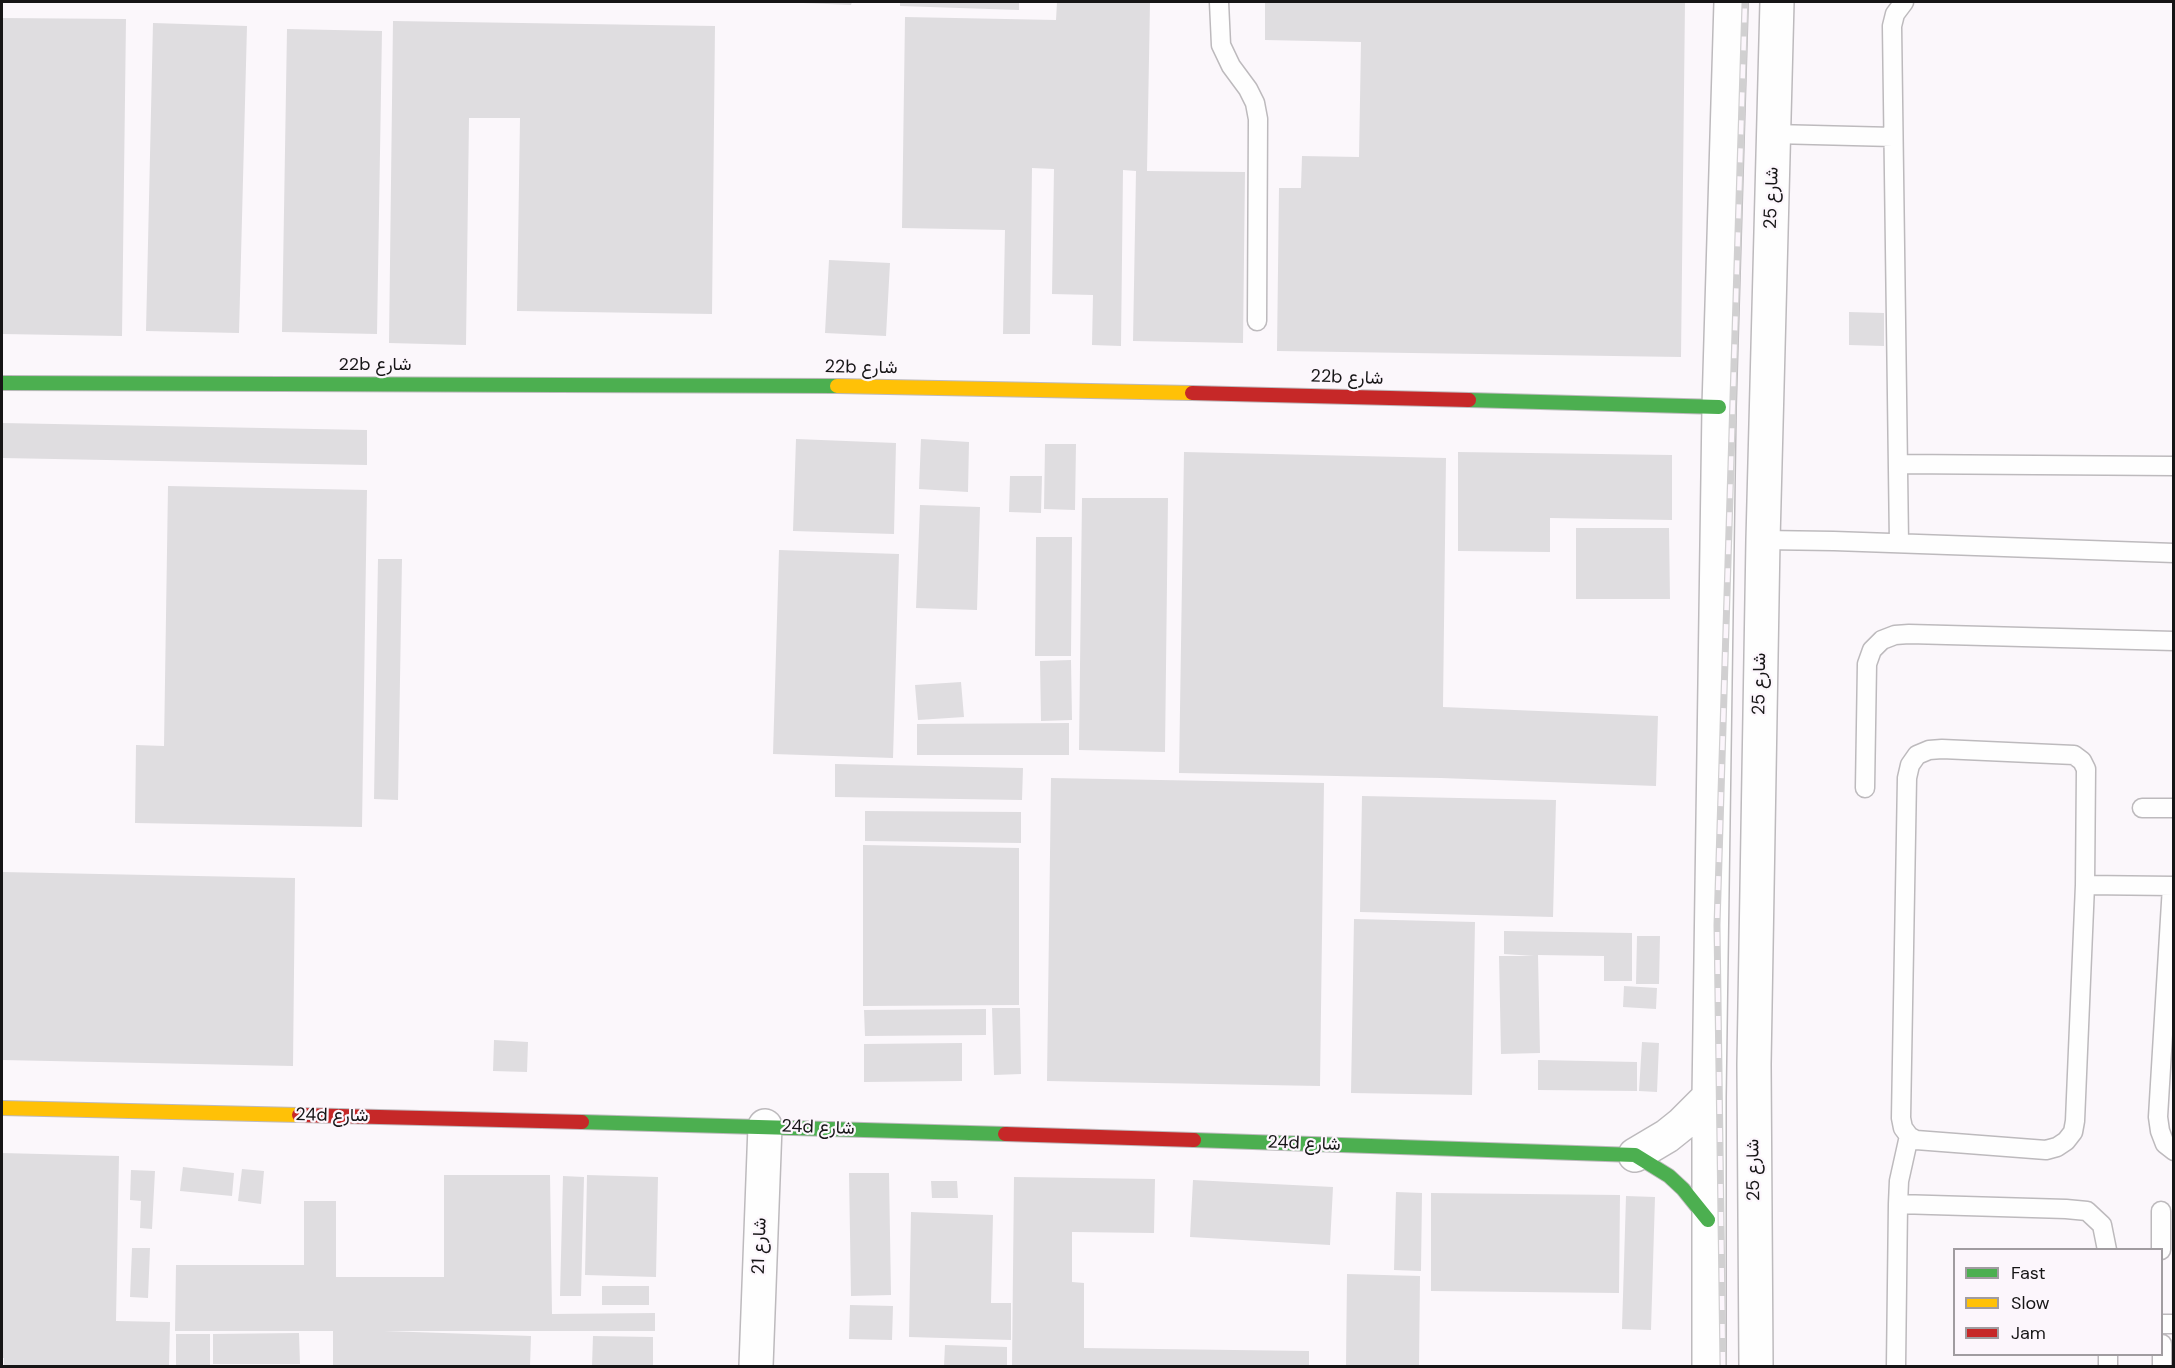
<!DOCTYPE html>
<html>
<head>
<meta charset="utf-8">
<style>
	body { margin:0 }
	#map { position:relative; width:2175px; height:1368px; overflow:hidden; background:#fbf7fb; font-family:"DM Sans",sans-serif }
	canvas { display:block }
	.frame { position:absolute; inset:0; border:3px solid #161516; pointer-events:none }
	.legend { position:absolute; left:1953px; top:1248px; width:210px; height:108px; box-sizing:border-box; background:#fcf6fc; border:2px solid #a09ca0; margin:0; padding:8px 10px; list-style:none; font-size:18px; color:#161516 }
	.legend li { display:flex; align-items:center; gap:12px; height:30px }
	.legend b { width:30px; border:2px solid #a09ca0 }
</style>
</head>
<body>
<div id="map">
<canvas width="2175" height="1368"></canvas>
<div class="frame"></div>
<ul class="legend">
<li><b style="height:8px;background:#4caf50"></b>Fast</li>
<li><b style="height:8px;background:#ffc107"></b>Slow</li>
<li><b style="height:8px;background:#c62828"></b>Jam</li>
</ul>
</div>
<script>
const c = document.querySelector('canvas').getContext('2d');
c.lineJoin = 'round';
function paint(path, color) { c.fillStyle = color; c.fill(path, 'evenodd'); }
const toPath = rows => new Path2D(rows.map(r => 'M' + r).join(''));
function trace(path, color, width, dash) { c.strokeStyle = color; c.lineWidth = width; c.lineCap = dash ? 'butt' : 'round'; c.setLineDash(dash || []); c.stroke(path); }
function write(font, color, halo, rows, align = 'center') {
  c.font = font + ' "DM Sans",Vazirmatn,sans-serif'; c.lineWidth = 4.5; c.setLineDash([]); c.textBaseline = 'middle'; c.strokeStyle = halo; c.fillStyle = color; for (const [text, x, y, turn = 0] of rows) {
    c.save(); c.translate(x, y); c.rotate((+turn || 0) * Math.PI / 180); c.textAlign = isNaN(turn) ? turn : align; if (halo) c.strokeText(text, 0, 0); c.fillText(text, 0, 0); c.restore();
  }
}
paint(toPath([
	[803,2,852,2,851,5,803,3],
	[900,2,1019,2,1019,10,900,6],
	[1057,2,1150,2,1147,171,1245,172,1243,343,1133,341,1136,171,1123,170,1121,346,1092,345,1093,295,1052,294,1054,169,1032,168,1030,334,1003,334,1005,230,902,228,905,17,1056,20],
	[1265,2,1685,2,1681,357,1277,351,1279,188,1301,188,1302,156,1359,157,1361,42,1265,40],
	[2,18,126,19,122,336,2,334],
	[393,21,715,26,712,314,517,311,520,118,469,118,466,345,389,343],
	[153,23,247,26,239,333,146,331],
	[287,29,382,31,377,334,282,332],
	[829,260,890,263,886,336,825,333],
	[1849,312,1884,313,1884,346,1849,345],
	[2,423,367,430,367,465,2,458],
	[796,439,896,443,894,534,793,531],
	[921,439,969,442,968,492,919,489],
	[1045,444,1076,444,1075,510,1044,509],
	[1184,452,1446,458,1443,707,1658,716,1656,786,1441,778,1179,773],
	[1458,452,1672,455,1672,520,1550,518,1550,552,1458,551],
	[1010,476,1042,476,1041,513,1009,512],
	[168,486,367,490,362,827,135,823,136,745,164,746],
	[1082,498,1168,498,1165,752,1079,750],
	[920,505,980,507,977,610,916,608],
	[1576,528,1669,528,1670,599,1576,599],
	[1036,537,1072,537,1071,656,1035,656],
	[779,550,899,554,893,758,773,754],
	[378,559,402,559,398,800,374,799],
	[1071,660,1072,720,1041,721,1040,661],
	[961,682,964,717,918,720,915,685],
	[1069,723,1069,755,917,755,917,724],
	[835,764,1023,768,1022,800,835,797],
	[1051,778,1324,783,1320,1086,1047,1081],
	[1362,796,1556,800,1553,917,1360,912],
	[865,811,1021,812,1021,843,865,841],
	[863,845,1019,848,1019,1005,863,1006],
	[2,872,295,878,293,1066,2,1060],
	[1354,919,1475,922,1472,1095,1351,1093],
	[1504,931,1632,933,1632,981,1604,981,1604,956,1538,955,1540,1053,1501,1054,1499,956,1534,956,1504,954],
	[1637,936,1660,936,1659,984,1636,984],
	[1624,986,1657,988,1656,1009,1623,1007],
	[992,1008,1020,1008,1021,1074,994,1075],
	[986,1009,986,1035,865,1036,864,1010],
	[494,1040,528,1042,527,1072,493,1071],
	[1642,1042,1659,1043,1657,1092,1639,1091],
	[962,1043,962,1081,864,1082,864,1044],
	[1538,1060,1637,1062,1637,1091,1538,1090],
	[2,1153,119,1156,116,1321,170,1322,169,1366,4,1366,4,1358,2,1358],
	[183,1167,234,1173,232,1196,180,1191],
	[242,1169,264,1171,261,1204,238,1201],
	[131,1170,155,1171,152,1229,140,1228,141,1201,130,1200],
	[849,1173,889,1173,891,1295,851,1296],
	[444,1175,550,1175,552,1314,655,1313,655,1331,384,1331,531,1336,530,1366,333,1366,333,1331,175,1331,176,1265,304,1265,304,1201,336,1201,336,1277,444,1277],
	[587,1175,658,1177,656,1277,585,1275],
	[563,1176,584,1177,581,1296,560,1296],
	[1014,1177,1155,1179,1154,1233,1072,1232,1072,1282,1084,1283,1084,1348,1309,1351,1309,1366,1012,1366],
	[1193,1180,1333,1187,1330,1245,1190,1237],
	[931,1181,957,1181,958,1198,932,1198],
	[1396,1192,1422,1193,1421,1271,1394,1270],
	[1431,1193,1620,1195,1619,1293,1431,1291],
	[1626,1196,1655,1197,1651,1330,1622,1329],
	[911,1212,993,1215,991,1303,1011,1303,1011,1340,909,1337],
	[132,1248,150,1248,148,1298,130,1297],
	[1347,1274,1420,1276,1419,1366,1346,1366],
	[602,1286,649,1286,649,1305,602,1305],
	[850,1305,893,1306,892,1340,849,1339],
	[299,1333,300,1364,213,1364,213,1334],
	[176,1334,210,1334,210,1366,176,1366],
	[593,1336,653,1337,653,1366,592,1366],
	[945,1345,1007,1347,1007,1366,944,1366]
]), '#dfdde0');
const lane = toPath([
	[1219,2,1221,45,1231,66,1248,89,1255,103,1258,119,1257,321],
	[1774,134,1893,137],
	[1898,464,2174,466],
	[1763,540,1834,541,2174,553],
	[1899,543,1892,26,1895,14,1904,2],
	[1942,749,2074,755,2082,761,2086,769,2085,885,2075,1121,2073,1132,2066,1141,2057,1147,2046,1150,1916,1140,1909,1136,1903,1128,1901,1118,1907,778,1910,765,1917,755,1929,750,1942,749],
	[1865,788,1867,664,1872,650,1882,640,1895,635,1909,634,2174,641],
	[2142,808,2174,808],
	[2085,885,2174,886],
	[2172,886,2158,1117,2160,1131,2165,1144,2174,1151],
	[1898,1204,2066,1209,2087,1211,2102,1225,2107,1250],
	[2161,1211,2161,1250],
	[2162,1324,2174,1324],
	[2162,1344,2162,1366],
	[2108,1354,2108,1366],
	[1896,1366,1898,1204,1899,1181,1909,1136]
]);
const street = toPath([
	[1635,1155,1667,1136,1682,1124,1709,1097],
	[756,1366,765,1126],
	[1709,1366,1709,1097,1719,407,1731,2],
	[1756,1366,1754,1064,1763,540,1777,2]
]);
const fast = toPath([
	[2,383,837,386],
	[1469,400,1719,407],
	[582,1122,1005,1134],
	[1194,1140,1635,1155,1669,1176,1683,1189,1708,1220]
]);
const slow = toPath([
	[837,386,1192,393],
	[2,1108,299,1115]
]);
const jam = toPath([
	[1192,393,1469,400],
	[299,1115,582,1122],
	[1005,1134,1194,1140]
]);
trace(lane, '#bdbabd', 21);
trace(street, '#bdbabd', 36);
trace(fast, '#bdbabd', 16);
trace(slow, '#bdbabd', 16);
trace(jam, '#bdbabd', 16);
trace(lane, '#fefefe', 18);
trace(street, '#fefefe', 33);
trace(fast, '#4caf50', 14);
trace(slow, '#ffc107', 14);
trace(jam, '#c62828', 14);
const rail = toPath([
	[1723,1366,1717,925,1745,2]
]);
trace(rail, '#d1d0d1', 7);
trace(rail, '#fcf6fc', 4.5, [14]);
write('18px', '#161516', '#fcf6fc', [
	["شارع 25",1772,198,-88],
	["22b شارع",375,365],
	["22b شارع",861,368,1],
	["22b شارع",1347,378,2],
	["شارع 25",1760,684,-89],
	["24d شارع",332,1116,1],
	["24d شارع",818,1128,2],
	["24d شارع",1304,1144,2],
	["شارع 25",1754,1170,-91],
	["شارع 21",760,1246,-88]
]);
</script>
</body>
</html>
